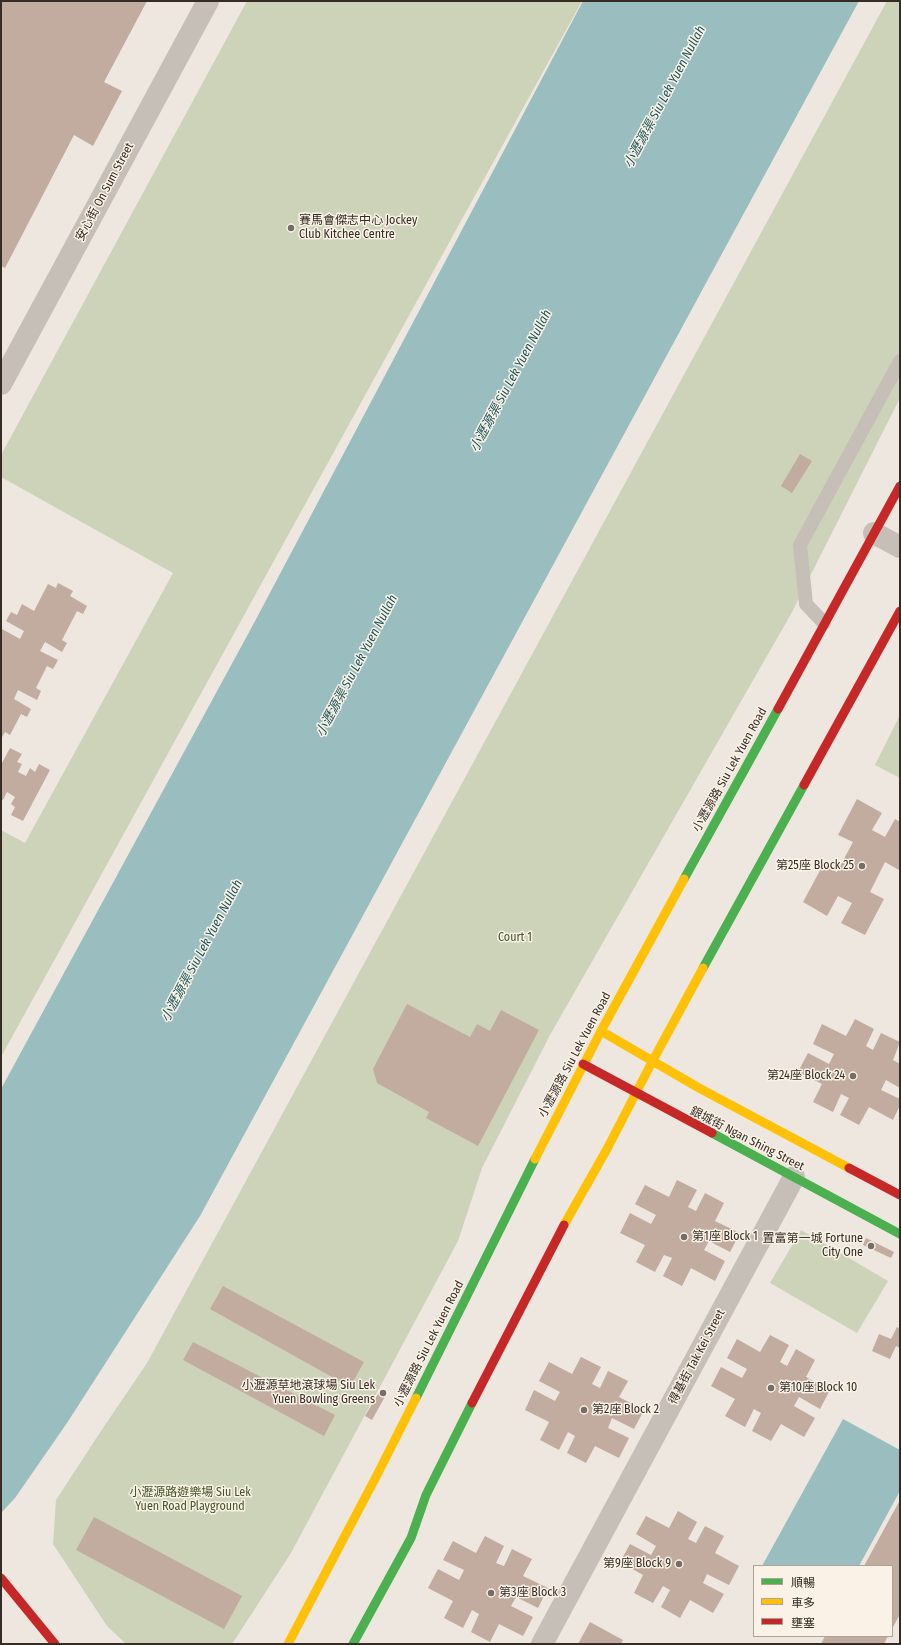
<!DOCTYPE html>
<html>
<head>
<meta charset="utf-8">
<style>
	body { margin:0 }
	#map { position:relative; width:901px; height:1645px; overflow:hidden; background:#ede7df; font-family:"Fira Sans Condensed","Noto Sans TC",sans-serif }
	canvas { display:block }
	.frame { position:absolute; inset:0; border:2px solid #362c26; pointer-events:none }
	.legend { position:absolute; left:753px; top:1565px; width:140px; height:72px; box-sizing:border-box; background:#faf2e6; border:1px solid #aca399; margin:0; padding:5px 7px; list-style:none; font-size:12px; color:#362c26 }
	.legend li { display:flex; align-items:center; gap:8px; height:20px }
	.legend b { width:20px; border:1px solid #aca399 }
</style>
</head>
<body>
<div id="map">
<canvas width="901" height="1645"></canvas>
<div class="frame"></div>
<ul class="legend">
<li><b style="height:5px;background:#4caf50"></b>順暢</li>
<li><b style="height:5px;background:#ffc107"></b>車多</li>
<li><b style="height:5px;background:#c62828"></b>壅塞</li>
</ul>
</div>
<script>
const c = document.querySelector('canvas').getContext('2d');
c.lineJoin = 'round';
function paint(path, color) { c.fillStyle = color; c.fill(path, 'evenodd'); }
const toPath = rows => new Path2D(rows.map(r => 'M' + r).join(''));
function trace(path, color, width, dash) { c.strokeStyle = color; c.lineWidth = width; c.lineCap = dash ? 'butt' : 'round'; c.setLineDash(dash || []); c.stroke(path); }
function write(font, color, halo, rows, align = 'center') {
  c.font = font + ' "Fira Sans Condensed","Noto Sans TC",sans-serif'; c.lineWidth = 3; c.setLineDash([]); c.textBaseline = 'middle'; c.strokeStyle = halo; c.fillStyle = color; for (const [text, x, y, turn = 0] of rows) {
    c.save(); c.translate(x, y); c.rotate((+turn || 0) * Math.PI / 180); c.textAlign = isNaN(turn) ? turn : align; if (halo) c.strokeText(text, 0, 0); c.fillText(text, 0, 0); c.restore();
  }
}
paint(toPath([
	[247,1,582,1,1,1057,1,830,25,843,173,573,1,477,1,455],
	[887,1,900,1,900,398,791,614,550,1035,482,1168,458,1241,291,1553,232,1644,126,1644,107,1626,53,1544,56,1500,99,1434,147,1363],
	[900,715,900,778,875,765],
	[801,1230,888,1281,857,1333,770,1283]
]), '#cdd3b8');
paint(toPath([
	[583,1,859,1,200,1216,67,1423,15,1498,1,1513,1,1089,254,623],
	[843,1419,900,1450,900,1491,859,1566,762,1566]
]), '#9abebf');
paint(toPath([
	[1,1,147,1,104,82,122,91,93,146,74,135,5,268,1,266],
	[800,454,812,461,792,493,781,486],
	[58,583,73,591,70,596,87,606,83,614,77,611,62,640,67,643,62,652,45,642,40,651,58,660,53,669,47,666,36,688,41,691,37,700,18,690,14,699,31,709,27,717,21,714,10,735,5,732,1,739,2,641,1,631,2,629,20,639,24,631,6,621,11,612,17,615,22,604,34,611,48,584,56,588],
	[10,748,22,754,17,762,22,764,18,772,26,776,30,768,35,772,39,764,50,770,23,821,11,815,15,807,11,804,15,797,7,792,3,800,1,799,1,765],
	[857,799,882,813,872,830,885,837,895,819,900,822,900,868,899,870,885,862,870,892,884,899,865,935,841,923,852,903,838,896,827,916,803,902,823,865,837,872,853,842,838,835],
	[407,1004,470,1037,477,1024,490,1031,501,1010,539,1030,478,1146,426,1118,429,1112,377,1083,373,1069],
	[855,1019,874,1029,866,1046,873,1050,881,1033,900,1042,893,1060,900,1064,900,1088,886,1080,881,1090,900,1099,900,1105,893,1120,869,1107,859,1125,840,1115,849,1098,841,1094,833,1112,813,1102,822,1084,798,1072,808,1053,829,1064,834,1054,813,1044,822,1024,846,1036],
	[677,1180,697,1190,688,1207,696,1211,705,1193,724,1203,715,1221,740,1233,730,1252,709,1241,704,1250,725,1261,715,1281,691,1268,682,1286,663,1276,672,1258,664,1255,655,1272,636,1262,645,1245,620,1233,630,1213,651,1224,656,1215,635,1204,645,1185,669,1197],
	[866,1238,894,1252,891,1258,863,1245],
	[223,1286,364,1362,350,1387,210,1309],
	[897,1327,900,1329,900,1348,896,1346,890,1359,872,1351,879,1334,891,1339],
	[770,1335,789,1345,780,1362,787,1366,796,1349,815,1360,806,1377,830,1390,820,1409,799,1397,794,1406,815,1418,804,1437,781,1424,771,1441,752,1431,761,1413,754,1409,745,1427,725,1416,735,1399,711,1386,721,1367,742,1378,747,1369,727,1358,737,1339,760,1352],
	[193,1342,335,1415,324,1436,183,1360],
	[581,1357,601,1367,592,1384,600,1388,608,1371,628,1381,619,1397,644,1410,634,1429,612,1418,608,1428,629,1438,619,1458,595,1446,586,1463,567,1453,575,1436,568,1432,559,1450,540,1440,549,1422,525,1410,534,1390,555,1401,560,1392,539,1381,549,1362,572,1374],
	[381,1389,387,1393,372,1420,365,1416],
	[900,1500,900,1614,892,1629,892,1566,864,1566],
	[678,1511,697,1522,688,1539,696,1543,705,1526,724,1536,715,1553,739,1566,729,1585,707,1574,703,1583,724,1594,713,1613,690,1600,680,1618,661,1607,670,1590,663,1586,653,1603,634,1593,643,1575,620,1562,630,1544,651,1555,656,1546,636,1534,646,1516,669,1528],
	[94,1517,242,1596,224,1629,76,1550],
	[485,1536,504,1546,496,1563,504,1566,512,1549,532,1559,523,1576,548,1588,538,1608,516,1597,511,1606,533,1617,523,1636,499,1624,490,1642,471,1632,479,1614,472,1610,463,1628,444,1618,453,1601,428,1588,438,1569,459,1580,464,1570,443,1560,453,1541,476,1553],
	[590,1622,623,1640,621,1644,578,1644],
	[825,1636,888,1636,884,1644,821,1644]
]), '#c2ab9f');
trace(toPath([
	[824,623,806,604,800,545,900,361]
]), '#c6bfb8', 14);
trace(toPath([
	[1,384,208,1],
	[874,533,900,547],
	[542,1644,794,1177]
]), '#c6bfb8', 22);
trace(toPath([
	[684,879,778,709],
	[703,968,804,785],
	[712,1133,900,1234],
	[416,1398,535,1159],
	[353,1644,411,1538,426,1495,472,1403]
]), '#4caf50', 9);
trace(toPath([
	[601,1031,699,1088,849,1168],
	[535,1159,601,1031,684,879],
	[564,1225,607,1149,652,1062,703,968],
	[288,1644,377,1475,416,1398]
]), '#ffc107', 9);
trace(toPath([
	[778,709,900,486],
	[804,785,900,611],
	[583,1064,712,1133],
	[849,1168,900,1195],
	[472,1403,564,1225],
	[1,1578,55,1644]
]), '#c62828', 9);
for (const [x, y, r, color] of [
	[291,228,4,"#766d67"],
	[862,866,4,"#766d67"],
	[853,1076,4,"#766d67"],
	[684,1237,4,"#766d67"],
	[871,1246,4,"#766d67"],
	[771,1388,4,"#766d67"],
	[383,1393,4,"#766d67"],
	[584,1410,4,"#766d67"],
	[679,1564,4,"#766d67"],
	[491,1593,4,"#766d67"]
]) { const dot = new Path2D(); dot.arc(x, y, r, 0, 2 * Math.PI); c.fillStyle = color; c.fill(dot); trace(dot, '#faf2e6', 1.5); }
write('12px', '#362c26', '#faf2e6', [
	["安心街 On Sum Street",105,192,-62],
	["小瀝源路 Siu Lek Yuen Road",730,770,-61],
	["小瀝源路 Siu Lek Yuen Road",575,1055,-62],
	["銀城街 Ngan Shing Street",747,1139,27],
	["小瀝源路 Siu Lek Yuen Road",429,1344,-63],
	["得基街 Tak Kei Street",697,1357,-62]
]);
write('12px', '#362c26', '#faf2e6', [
	["賽馬會傑志中心 Jockey",299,221],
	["Club Kitchee Centre",299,235],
	["第25座 Block 25",854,866,"right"],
	["第24座 Block 24",845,1076,"right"],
	["第1座 Block 1",692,1237],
	["置富第一城 Fortune",863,1239,"right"],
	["City One",863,1253,"right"],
	["小瀝源草地滾球場 Siu Lek",375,1386,"right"],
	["Yuen Bowling Greens",375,1400,"right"],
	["第10座 Block 10",779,1388],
	["第2座 Block 2",592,1410],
	["第9座 Block 9",671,1564,"right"],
	["第3座 Block 3",499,1593]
], 'left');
write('12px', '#445629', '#faf2e6', [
	["Court 1",515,938],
	["小瀝源路遊樂場 Siu Lek",190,1493],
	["Yuen Road Playground",190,1507]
]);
write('italic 13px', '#1a535a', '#faf2e6', [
	["小瀝源渠 Siu Lek Yuen Nullah",665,97,-62],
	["小瀝源渠 Siu Lek Yuen Nullah",511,381,-62],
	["小瀝源渠 Siu Lek Yuen Nullah",357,666,-62],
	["小瀝源渠 Siu Lek Yuen Nullah",202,951,-62]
]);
</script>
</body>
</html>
